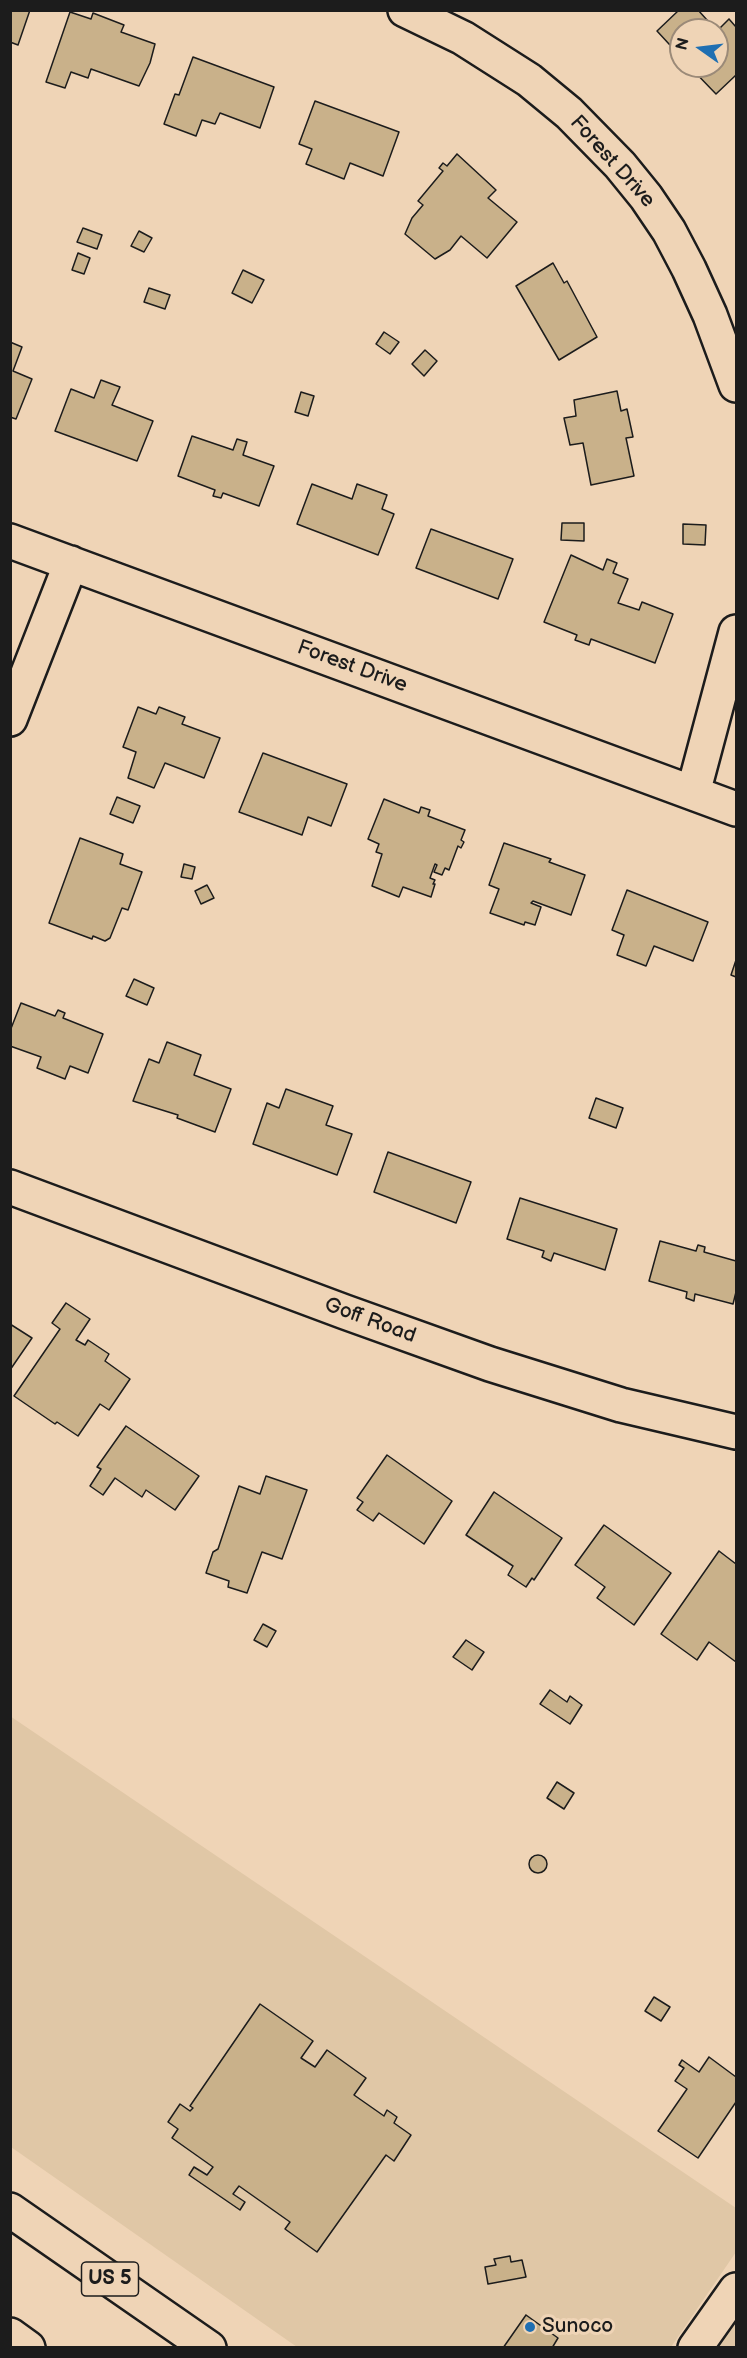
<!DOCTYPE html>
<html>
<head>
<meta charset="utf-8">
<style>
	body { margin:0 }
	#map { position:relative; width:747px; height:2358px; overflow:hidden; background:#efd4b6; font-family:"Balsamiq Sans",sans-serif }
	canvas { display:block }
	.frame { position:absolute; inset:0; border:12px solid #1c1c1c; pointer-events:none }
	.north { position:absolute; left:669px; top:18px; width:60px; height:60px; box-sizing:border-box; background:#efd4b6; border:2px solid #9b8a78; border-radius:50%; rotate:284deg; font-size:16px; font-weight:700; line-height:24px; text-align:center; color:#1c1c1c }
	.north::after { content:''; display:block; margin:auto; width:21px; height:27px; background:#1f6fb2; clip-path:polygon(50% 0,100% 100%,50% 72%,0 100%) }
</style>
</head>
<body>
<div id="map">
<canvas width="747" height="2358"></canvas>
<div class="frame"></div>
<div class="north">N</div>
</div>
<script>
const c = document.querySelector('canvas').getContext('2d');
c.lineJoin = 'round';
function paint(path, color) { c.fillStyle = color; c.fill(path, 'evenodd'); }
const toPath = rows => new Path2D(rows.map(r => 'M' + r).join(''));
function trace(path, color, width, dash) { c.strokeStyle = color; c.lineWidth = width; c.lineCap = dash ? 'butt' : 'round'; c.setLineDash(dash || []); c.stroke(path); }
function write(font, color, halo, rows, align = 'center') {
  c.font = font + ' "Balsamiq Sans",sans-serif'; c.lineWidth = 6; c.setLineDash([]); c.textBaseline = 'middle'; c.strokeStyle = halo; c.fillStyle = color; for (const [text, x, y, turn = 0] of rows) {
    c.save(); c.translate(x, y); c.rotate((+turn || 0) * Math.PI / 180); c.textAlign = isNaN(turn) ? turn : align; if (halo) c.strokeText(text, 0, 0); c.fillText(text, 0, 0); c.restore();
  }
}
paint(toPath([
	[10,1716,736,2208,736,2252,671,2347,297,2347,11,2147],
	[736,2318,736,2347,717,2347]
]), '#e0c7a6');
const building = toPath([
	[10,10,30,10,18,45,10,42,10,10],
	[679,10,698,10,716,30,681,30,681,57,657,31,679,10],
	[70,12,91,19,93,13,124,25,121,32,155,44,150,63,139,86,91,69,88,78,71,72,65,88,46,82,70,12],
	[729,19,736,27,736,75,716,94,689,66,717,66,717,31,729,19],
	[193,57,274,87,260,128,220,113,215,124,202,120,196,136,164,124,175,94,179,95,193,57],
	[315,101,399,132,383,176,350,163,344,179,306,164,312,149,299,144,315,101],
	[457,154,496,190,488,198,517,222,487,258,461,236,450,250,435,259,405,234,412,218,423,205,418,201,443,171,439,168,443,163,447,166,457,154],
	[83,228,102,235,97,249,77,242,83,228],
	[139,231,152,238,144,252,131,246,139,231],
	[78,253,90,258,84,274,72,270,78,253],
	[553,263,564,283,567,281,597,337,559,360,516,286,553,263],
	[243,270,264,280,252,303,232,293,243,270],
	[149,288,170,295,165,309,144,302,149,288],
	[384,332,399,342,390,354,376,344,384,332],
	[10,342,22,347,13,371,32,379,16,419,10,417,10,342],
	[425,350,437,361,424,376,412,364,425,350],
	[101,380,120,387,112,405,153,421,137,461,55,431,71,389,94,398,101,380],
	[617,391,621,411,627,409,633,437,626,438,634,476,591,485,583,443,570,445,564,418,576,416,574,400,617,391],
	[301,392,314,396,308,416,295,412,301,392],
	[192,436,233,450,237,439,247,442,243,455,274,466,259,506,223,493,221,498,213,496,215,490,178,476,192,436],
	[312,484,352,499,357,484,387,495,382,509,394,514,378,555,297,524,312,484],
	[562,523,584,523,584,541,561,540,562,523],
	[683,524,706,525,705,545,683,544,683,524],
	[431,529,513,559,498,599,416,568,431,529],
	[571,555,603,570,607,559,617,563,613,573,628,579,618,603,639,610,642,602,673,614,655,663,591,639,589,645,575,640,577,635,544,622,571,555],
	[138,707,156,714,159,707,185,717,182,724,220,738,204,778,165,763,154,788,128,778,136,752,123,747,138,707],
	[263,753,347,784,331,826,308,817,302,835,239,812,263,753],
	[117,797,140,806,133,823,110,814,117,797],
	[384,799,419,813,421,807,430,810,428,816,465,830,461,840,464,842,461,848,458,846,449,870,445,868,442,875,434,872,437,865,435,864,430,878,435,880,433,884,435,884,431,897,403,887,399,897,372,886,382,854,376,852,379,844,368,839,384,799],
	[80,838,123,854,120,864,142,872,128,910,122,908,110,938,105,941,93,936,92,939,49,923,80,838],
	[504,843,551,859,549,862,585,875,571,915,533,901,531,903,541,907,535,925,525,922,524,925,490,913,499,889,489,885,504,843],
	[184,864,195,867,192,879,181,877,184,864],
	[207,885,214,898,201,904,195,891,207,885],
	[627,890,708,922,693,961,654,946,646,966,617,955,624,935,612,930,627,890],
	[736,960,736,977,731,975,736,960],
	[134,979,154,988,147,1005,126,996,134,979],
	[21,1003,55,1016,58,1010,65,1013,63,1018,103,1034,88,1073,70,1066,65,1079,37,1068,41,1057,10,1046,10,1031,21,1003],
	[167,1042,201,1055,194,1075,231,1089,215,1132,177,1118,178,1115,133,1101,149,1059,159,1063,167,1042],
	[286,1089,333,1106,326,1125,352,1134,337,1175,253,1144,267,1103,279,1108,286,1089],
	[596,1098,623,1108,616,1128,589,1118,596,1098],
	[388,1152,471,1182,456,1223,374,1192,388,1152],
	[520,1198,617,1229,605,1270,554,1253,551,1261,542,1257,544,1251,507,1239,520,1198],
	[660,1241,696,1251,698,1245,705,1247,704,1252,736,1261,736,1292,733,1304,695,1294,694,1301,686,1298,687,1292,649,1281,660,1241],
	[66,1303,90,1319,76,1340,85,1345,88,1340,109,1354,105,1361,130,1379,109,1410,100,1404,78,1436,57,1422,55,1424,14,1396,60,1329,52,1323,66,1303],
	[10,1324,32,1338,10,1370,10,1324],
	[126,1426,199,1476,175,1510,146,1490,142,1497,115,1478,103,1495,90,1486,101,1469,97,1467,126,1426],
	[387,1455,452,1501,424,1544,379,1513,373,1521,357,1510,363,1502,357,1498,387,1455],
	[266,1476,307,1490,282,1559,262,1552,247,1593,228,1587,229,1581,206,1573,213,1552,218,1549,239,1486,260,1494,266,1476],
	[494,1492,562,1538,534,1580,532,1578,526,1587,508,1575,513,1566,466,1535,494,1492],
	[604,1525,671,1573,634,1625,597,1598,605,1587,575,1565,604,1525],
	[719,1551,736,1564,736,1662,709,1642,697,1660,661,1634,719,1551],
	[263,1624,276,1631,267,1647,254,1640,263,1624],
	[466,1640,484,1652,472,1670,453,1657,466,1640],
	[550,1690,567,1702,570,1696,582,1705,570,1724,540,1704,550,1690],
	[557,1782,574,1793,564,1809,547,1798,557,1782],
	'529 1864a9 9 0 1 1 18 0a9 9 0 1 1-18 0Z',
	[654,1997,670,2007,661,2021,645,2011,654,1997],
	[260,2004,313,2041,301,2058,315,2067,327,2050,366,2078,354,2095,384,2116,387,2110,397,2117,394,2123,411,2135,394,2161,386,2155,317,2252,285,2229,290,2222,239,2186,233,2194,245,2202,240,2210,189,2175,194,2167,207,2175,213,2167,172,2138,178,2129,168,2122,180,2104,190,2111,193,2108,190,2106,260,2004],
	[709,2057,736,2077,736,2102,698,2158,658,2131,687,2089,675,2081,684,2068,679,2065,682,2060,699,2072,709,2057],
	[510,2256,511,2262,522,2260,526,2277,488,2284,485,2267,496,2265,494,2259,510,2256],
	[526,2315,558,2338,552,2348,503,2348,526,2315]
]);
paint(building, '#c9b18a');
trace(building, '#1c1c1c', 1.5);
const minor = toPath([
	[405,10,463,38,529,80,569,113,620,165,646,197,669,231,689,269,710,315,736,385],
	[10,541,736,809],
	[10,719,71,563],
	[693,793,736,632],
	[10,1187,345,1312,490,1364,621,1405,736,1432],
	[695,2348,736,2290]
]);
const highway = toPath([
	[10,2210,209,2348],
	[10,2335,28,2348]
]);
trace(minor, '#1c1c1c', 38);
trace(highway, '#1c1c1c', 38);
trace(minor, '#efd4b6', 33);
trace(highway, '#efd4b6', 33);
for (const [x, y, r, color] of [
	[530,2327,6,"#1f6fb2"]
]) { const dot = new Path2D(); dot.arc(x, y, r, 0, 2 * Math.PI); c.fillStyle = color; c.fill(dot); trace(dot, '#efd4b6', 2); }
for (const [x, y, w] of [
	[110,2279,57]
]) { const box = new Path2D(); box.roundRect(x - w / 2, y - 17, w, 34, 4.5); c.fillStyle = '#efd4b6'; c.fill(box); trace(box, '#1c1c1c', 1.5); }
write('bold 20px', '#1c1c1c', null, [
	["US 5",110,2279]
]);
write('21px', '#1c1c1c', '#efd4b6', [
	["Forest Drive",612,162,48],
	["Forest Drive",352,667,20],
	["Goff Road",370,1321,20]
]);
write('21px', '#1c1c1c', '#efd4b6', [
	["Sunoco",542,2327]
], 'left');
</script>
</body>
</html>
